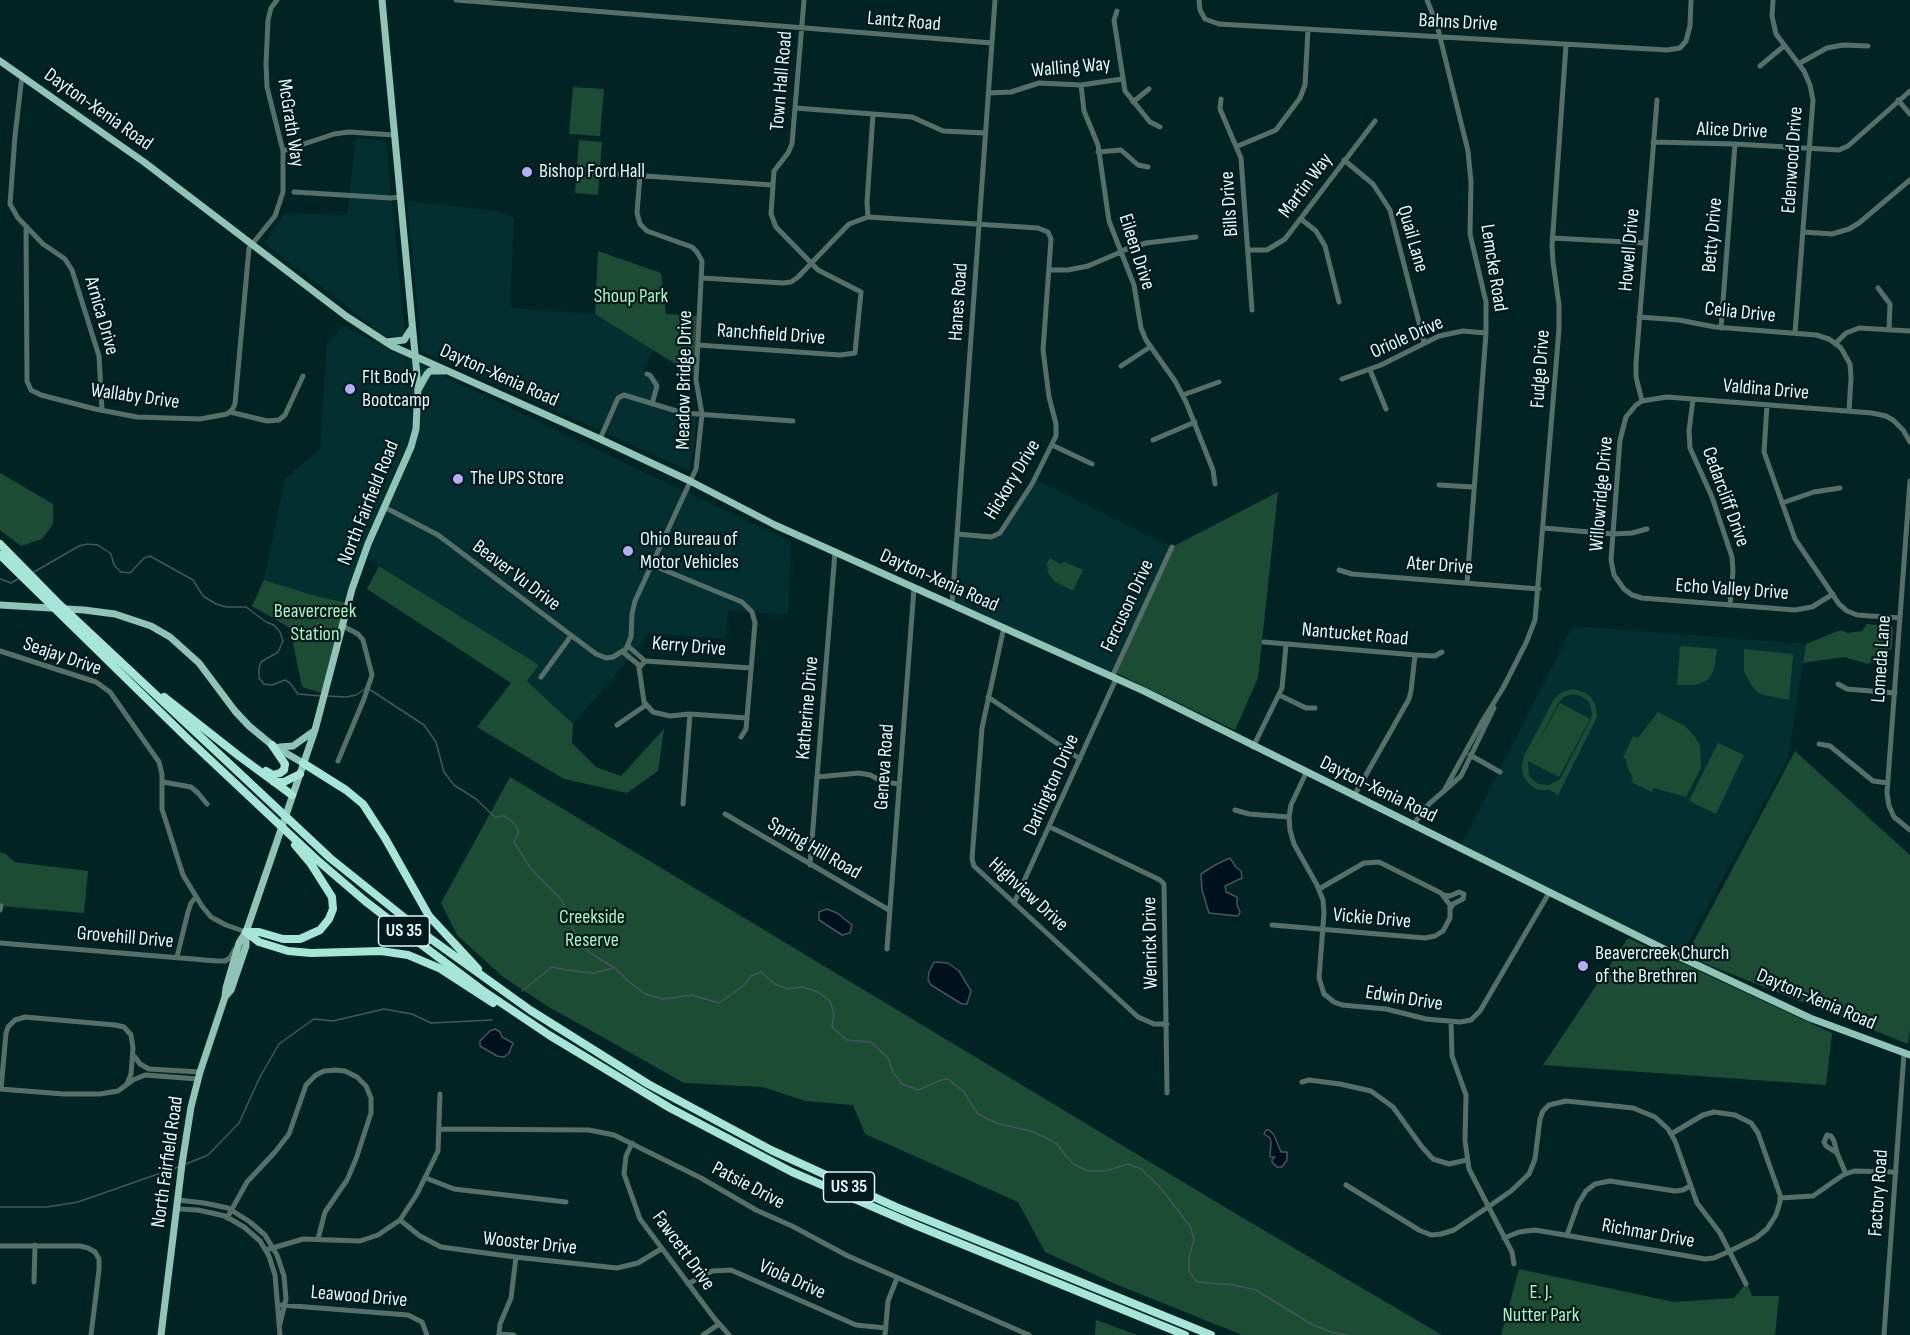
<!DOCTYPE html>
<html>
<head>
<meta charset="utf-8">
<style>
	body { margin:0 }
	canvas { display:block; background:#022323 }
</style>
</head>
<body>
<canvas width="1910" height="1335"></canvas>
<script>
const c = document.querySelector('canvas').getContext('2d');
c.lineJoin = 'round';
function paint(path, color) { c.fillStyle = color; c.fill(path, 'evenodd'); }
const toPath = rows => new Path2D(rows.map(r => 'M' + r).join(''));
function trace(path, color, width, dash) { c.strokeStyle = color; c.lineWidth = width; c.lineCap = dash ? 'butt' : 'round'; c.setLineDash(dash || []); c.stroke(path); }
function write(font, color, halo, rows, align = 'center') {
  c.font = font + ' "Sofia Sans Condensed",sans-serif'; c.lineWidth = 4.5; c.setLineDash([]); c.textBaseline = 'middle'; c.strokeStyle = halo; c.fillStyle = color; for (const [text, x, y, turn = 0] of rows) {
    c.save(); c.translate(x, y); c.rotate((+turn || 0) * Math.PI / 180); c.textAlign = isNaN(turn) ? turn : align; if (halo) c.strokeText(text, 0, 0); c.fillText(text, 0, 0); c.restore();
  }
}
paint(toPath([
	[356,138,386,141,405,332,401,339,383,334,264,243,285,213,347,215],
	[407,201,498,211,514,218,510,308,595,314,653,350,643,372,661,380,651,406,697,418,690,471,422,351],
	[343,326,393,352,791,542,788,615,728,610,726,639,644,633,643,642,573,724,527,681,538,665,364,556,348,603,312,595,264,580,285,479,320,449,327,345],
	[1035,479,1172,547,1112,677,952,605,957,534,997,535],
	[1573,626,1806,644,1788,758,1680,957,1460,849]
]), '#042f30');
paint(toPath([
	[573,87,604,89,600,136,569,134],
	[579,140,602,142,598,195,575,193],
	[598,251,661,273,666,314,698,316,693,375,595,314],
	[0,473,53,504,53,524,42,539,21,546,0,530],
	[1278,492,1258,678,1235,730,1114,672,1172,547],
	[1050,558,1060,564,1065,562,1083,570,1073,591,1054,581,1048,573,1047,563],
	[379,566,539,665,527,681,573,724,572,743,596,767,621,776,664,729,658,771,627,793,564,779,477,727,511,683,367,589],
	[264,580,312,595,348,603,325,694,302,687,290,628,252,606],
	[1867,624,1893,627,1892,649,1868,664,1844,657,1803,663,1806,644,1841,630,1848,633,1862,631],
	[1682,646,1717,649,1714,670,1708,680,1695,685,1677,685,1680,647],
	[1744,649,1792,654,1793,656,1789,700,1764,695,1757,692,1751,685,1744,671],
	[1573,689,1584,692,1591,697,1596,707,1597,717,1558,795,1550,790,1538,790,1530,785,1523,776,1522,765,1524,756,1554,699,1562,692],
	[1572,694,1581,696,1589,702,1592,712,1591,719,1560,779,1549,785,1538,784,1529,776,1528,761,1559,777,1590,719,1560,703,1532,753,1559,702,1564,697],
	[1658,712,1685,726,1695,737,1700,746,1701,768,1686,797,1654,788,1652,792,1631,782,1633,779,1627,766,1626,759,1623,758,1633,736,1638,738],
	[1718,743,1744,755,1716,814,1689,801],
	[1795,751,1910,855,1910,1029,1908,1044,1686,956],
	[510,777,1243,1218,1442,1335,1242,1335,1113,1283,1045,1252,1018,1202,865,1134,853,1105,805,1101,763,1087,684,1083,549,1007,503,977,457,935,441,903],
	[0,852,6,854,14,862,88,871,84,913,0,906],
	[1628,938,1832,1033,1826,1085,1543,1065],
	[1519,1269,1674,1302,1734,1298,1744,1286,1748,1285,1752,1296,1779,1296,1775,1335,1501,1335],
	[1096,1320,1137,1335,1095,1335]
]), '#1d4c34');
const water = toPath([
	[1230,858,1236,867,1241,871,1242,878,1225,886,1226,892,1237,897,1237,905,1240,912,1238,916,1209,913,1202,890,1201,874,1215,865,1230,858],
	[827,909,837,913,852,925,850,933,842,935,819,920,819,912,827,909],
	[934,962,948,963,959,971,971,991,967,1004,962,1004,931,985,928,980,929,972,934,962],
	[495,1029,500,1032,502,1037,513,1043,509,1053,504,1057,497,1056,480,1046,480,1041,490,1031,495,1029],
	[1266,1130,1269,1130,1274,1135,1281,1152,1287,1152,1287,1160,1282,1167,1277,1167,1272,1162,1272,1160,1275,1157,1270,1157,1271,1143,1270,1138,1264,1134,1266,1130]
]);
paint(water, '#00101d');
trace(water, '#44555e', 1.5);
trace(toPath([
	[34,572,79,546,87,544,98,545,111,554,114,565,121,572,130,573,144,558,150,556,193,580,203,596,216,604,226,607,246,607,266,622,274,625,280,632,283,641,278,652,261,662,259,668,259,678,264,684,272,685,285,680,290,683,298,694,321,696],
	[0,579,11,583,18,579],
	[369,689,424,725,436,742,444,772,454,785,476,799,495,817,505,816,514,823,519,832,514,842,531,869,561,899,578,941,590,953,615,968,628,981,645,994,663,999,692,995,719,1003,743,986,751,976,761,972,775,984,787,989,803,987,818,992,830,1001,834,1014,832,1027,847,1040,871,1042,888,1058,893,1072,902,1084,918,1090,941,1080,948,1079,964,1092,978,1114,996,1123,1034,1132,1056,1143,1072,1163,1087,1171,1105,1171,1128,1164,1141,1169,1159,1186,1190,1226,1194,1239,1189,1257,1189,1271,1197,1282,1234,1285,1256,1290,1311,1324,1333,1333,1348,1335],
	[326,696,346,697,356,695,365,689],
	[522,991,552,967,566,970,594,973,613,968],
	[186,1164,208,1155,239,1123,260,1077,279,1044,314,1019,333,1021,384,1009,412,1014,431,1023,492,1020],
	[0,1207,47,1207,78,1202,178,1167]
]), '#44555e', 1.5);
trace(toPath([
	[456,0,992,43],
	[1199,0,1200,10,1205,19,1219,24,1667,50,1680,48,1686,41,1690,26,1691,0],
	[1427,0,1437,25,1468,151,1471,182,1470,234,1486,302,1486,333,1467,583],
	[1773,0,1772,16,1776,34,1804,71,1810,85,1813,100,1795,333],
	[1117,11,1114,20,1125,91,1150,122,1160,127],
	[1800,63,1827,48,1843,45,1868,46],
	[1760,66,1784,46],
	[22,76,15,136,10,204,18,218,43,244,65,259,72,270,99,356,102,410],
	[1081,85,1084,111,1098,145,1109,221,1134,285,1141,328,1146,340,1175,381,1186,402,1213,470,1215,484],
	[988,93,1011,92,1039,83,1081,85,1122,79],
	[1221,99,1220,109,1241,158,1252,310],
	[1898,100,1910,114],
	[1133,102,1149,89],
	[795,108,912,117,943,131,985,133],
	[1653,142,1735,144,1839,150,1848,146,1910,91],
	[1238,146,1276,130,1300,98,1305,85,1308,29],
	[283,151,334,134,349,132,394,135],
	[1098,152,1121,150,1138,165,1148,167],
	[1344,160,1373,184,1390,210,1424,342],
	[604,173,772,185],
	[294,192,391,198,399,197],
	[868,217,867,202,873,114],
	[1301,219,1316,231,1325,246,1339,302],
	[26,226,27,381,31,390,41,395,95,409,137,417,200,419,227,414,232,410,235,404,249,248,275,216,283,192,283,151,267,87,266,64,268,20,271,8,277,0],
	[1803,232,1832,234,1849,229,1859,223,1910,180],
	[1552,238,1645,243],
	[1248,250,1267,250,1285,239,1375,121],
	[1121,251,1146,243,1196,237],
	[1049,270,1068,270,1088,266,1121,252],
	[703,278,783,283,791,282,798,277,849,224,868,217,1038,228,1048,232,1051,239,1043,350,1049,397,1056,424,1056,436,1032,484,1000,533,991,537,957,534],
	[1878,288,1890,304,1889,330],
	[1639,317,1679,320,1715,327,1816,335,1829,339,1841,348,1850,364,1851,378,1849,411],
	[1721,328,1735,144],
	[1836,343,1846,333,1859,328,1910,331],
	[698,345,840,355,855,353,861,292,818,270,776,227,771,214,774,171,788,153,792,144,804,0],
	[1121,366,1150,347],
	[1370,370,1386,409],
	[647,374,650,375,657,386,652,404],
	[1342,379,1381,365,1439,336,1463,331,1486,333],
	[1183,395,1219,382],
	[1693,399,1689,431,1690,448,1712,497,1732,557,1733,571,1730,605],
	[1642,401,1636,377,1636,363,1657,100],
	[1767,405,1764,452,1795,539,1839,604,1847,611,1857,615,1900,618],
	[230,412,267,421,279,420,285,415,303,376],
	[600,439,618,398,624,395,683,413,793,421],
	[1153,440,1195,422],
	[1052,445,1092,464],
	[1910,481,1887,793,1889,806,1894,817,1910,830],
	[1439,485,1473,487],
	[1782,503,1814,492,1840,488],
	[384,507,438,535,596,654,606,658,613,657,626,649,631,637,632,614,635,601,696,469,702,414,696,380,702,261,697,252,692,247,647,231,640,224,637,213,640,175],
	[1543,528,1613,534,1632,533,1647,529],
	[652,565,742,602,752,612,755,623,746,729,741,737],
	[1339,570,1352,574,1539,589],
	[1833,594,1812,607,1795,610,1642,598,1632,595,1624,589,1614,575,1611,560,1620,440,1626,417,1636,405,1642,401,1667,397,1872,413,1886,416,1893,420,1903,430,1910,442],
	[952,605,995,0],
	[1004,627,982,728,972,859,974,866,1138,1017,1154,1024,1167,1024],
	[1264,642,1415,655,1435,656,1442,652],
	[628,646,645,661,751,668],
	[0,651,96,682,110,692,159,762,162,774,162,809,183,875,202,906,211,917,226,925,246,932],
	[623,652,640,666],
	[645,661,639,668,641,681,644,702,653,712,670,716,690,714,747,718],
	[541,677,571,636],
	[1112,677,1172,547],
	[1838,684,1847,689,1895,693],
	[1279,695,1306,708,1315,708],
	[988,697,1080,759],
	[617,725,646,705],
	[1819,744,1830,746,1873,781,1888,783],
	[1253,747,1282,688,1286,645],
	[1470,755,1500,772],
	[338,761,364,699,372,675,363,640,358,634,341,625],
	[1306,773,1291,805,1289,817,1290,830,1294,844,1317,885,1323,900,1324,913,1319,978,1324,994,1334,1002,1342,1005,1386,1009,1426,1019,1460,1022,1471,1020,1480,1011,1549,893],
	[817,777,859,773,870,775,884,782,899,784],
	[163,782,191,787,198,793,207,804],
	[1445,789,1483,720,1503,688,1526,643,1535,620,1559,329,1559,305,1553,262,1552,246,1566,45],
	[1354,796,1409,699,1411,691,1415,655],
	[683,804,690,714],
	[1235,810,1249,814,1289,817],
	[725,814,889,910],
	[1413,825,1429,804,1461,776,1494,708],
	[1050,827,1160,880,1164,884,1167,1093],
	[810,865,835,552],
	[1444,895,1450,896,1459,892,1464,894,1463,899,1453,904,1451,908],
	[1014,903,1116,679],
	[0,910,1,906],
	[1272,925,1425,938,1435,936,1443,931,1450,918,1450,905,1441,893,1379,862,1364,863,1319,889],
	[0,943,217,961,225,961,230,958,235,949],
	[887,949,914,588],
	[177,957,188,912,191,903,196,897],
	[1451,1021,1452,1056,1466,1095,1465,1141,1469,1169,1512,1252,1514,1264],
	[135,1057,140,1064,149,1069,200,1072],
	[1302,1082,1309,1080,1340,1084,1371,1091,1393,1107,1422,1147,1433,1159,1449,1164,1467,1160],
	[0,1089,64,1094,100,1094,118,1091,133,1080,145,1075,198,1079],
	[1,1089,6,1033,8,1027,15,1020,25,1017,115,1025,124,1027,131,1035,133,1048,131,1074,127,1084],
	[439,1129,589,1130,614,1135,701,1178,756,1210,792,1226,848,1256,1029,1335],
	[632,1143,626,1156,624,1174,640,1219,714,1318,729,1335],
	[1837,1153,1826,1146,1824,1142,1827,1135,1831,1136,1834,1141,1837,1153,1846,1174],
	[426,1178,454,1189,566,1202],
	[1346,1185,1419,1230,1431,1235,1441,1234,1454,1230,1488,1207],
	[1780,1198,1813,1196,1843,1175,1854,1171,1896,1172],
	[178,1200,204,1203,228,1208,250,1222,265,1235,277,1255,284,1276,286,1299,280,1324],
	[1488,1207,1511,1191,1529,1174,1535,1159,1540,1119,1543,1111,1549,1105,1566,1101,1633,1108,1655,1117,1668,1129,1675,1141,1697,1203,1720,1233,1746,1284],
	[178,1209,198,1210,225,1216,244,1227,260,1241,269,1256,275,1275,280,1335],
	[227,1218,247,1182,275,1152,289,1134,306,1085,316,1075,324,1071,335,1070,345,1071,357,1077,366,1086,371,1098,371,1113,356,1159,347,1180,325,1212,318,1239],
	[400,1220,420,1236,441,1247,515,1257,617,1268,638,1263,661,1249],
	[1567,1235,1578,1204,1586,1191,1595,1184,1610,1181,1675,1191,1683,1190,1690,1186],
	[1504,1238,1519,1232,1535,1230,1705,1259,1714,1258,1730,1251,1756,1238,1767,1229,1776,1215,1780,1202,1780,1195,1758,1133,1751,1123,1735,1115,1714,1112,1703,1115,1671,1134],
	[0,1246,80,1246,88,1248,95,1252,99,1259,99,1270,91,1335],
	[266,1250,303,1239,360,1241,378,1235,400,1220,417,1194,438,1151,440,1094],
	[34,1282,35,1245],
	[688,1284,712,1271,731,1270,856,1325,886,1328],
	[281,1305,408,1315,422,1322,427,1335],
	[499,1334,514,1335],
	[499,1335,500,1324,511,1298,516,1257],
	[703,1335,719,1324],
	[885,1335,888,1301,897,1278],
	[1884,1335,1904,1053]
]), '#576f69', 5);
trace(toPath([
	[0,61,144,162,346,316,392,346,600,439,690,481,775,525,1144,691,1680,957,1810,1018,1910,1055],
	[386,342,404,340,412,328],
	[418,390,427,374,430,371,444,371],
	[0,605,84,610,115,614,151,626,170,637,199,663,235,711,249,726,272,745,303,763],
	[280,747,293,746,314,731],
	[225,997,231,990,246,946,246,935],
	[161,1335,182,1164,191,1107,200,1072,225,997,226,988,239,943,246,932,315,730,352,589,368,544,411,447,416,429,418,386,382,0]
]), '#8fc4b7', 7);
trace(toPath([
	[0,544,60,605,330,858,431,939,530,1010,648,1084,771,1150,896,1207,1211,1335],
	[0,555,188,739,316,859,365,901,422,945,482,990,549,1035,670,1108,792,1172,915,1225,1185,1335],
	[164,697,239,756,292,795],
	[303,763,346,790,363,804,385,838,429,916,478,969],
	[266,771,273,775,280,773,284,770,285,764,272,745],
	[274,782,284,782,300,774],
	[246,932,259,942,288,951,311,953,381,951,408,955,439,968,493,1003],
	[246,932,259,932,283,939,300,939,320,930,329,919,333,909,332,897,311,864,295,845]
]), '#a5e6d6', 8);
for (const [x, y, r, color] of [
	[527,172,6,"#b6acf8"],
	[350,389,6,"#b6acf8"],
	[458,479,6,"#b6acf8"],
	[628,551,6,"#b6acf8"],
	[1583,966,6,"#b6acf8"]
]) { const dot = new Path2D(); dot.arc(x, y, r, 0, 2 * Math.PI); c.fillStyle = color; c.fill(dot); trace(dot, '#00191a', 2); }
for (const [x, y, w] of [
	[404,931,51],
	[849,1187,51]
]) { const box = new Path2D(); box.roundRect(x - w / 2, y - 15, w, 30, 4.5); c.fillStyle = '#00191a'; c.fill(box); trace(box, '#e1f7f7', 1.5); }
write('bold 18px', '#e1f7f7', null, [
	["US 35",404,931],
	["US 35",849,1187]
]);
write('20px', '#e1f7f7', '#00191a', [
	["Lantz Road",904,22,5],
	["Bahns Drive",1458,23,3],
	["Walling Way",1071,68,-5],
	["Town Hall Road",782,81,-85],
	["Dayton-Xenia Road",98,110,35],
	["McGrath Way",290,123,81],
	["Alice Drive",1732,131,2],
	["Edenwood Drive",1793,160,-86],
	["Martin Way",1306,186,-53],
	["Bills Drive",1230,204,-94],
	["Betty Drive",1713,235,-85],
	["Quail Lane",1412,239,74],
	["Howell Drive",1630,250,-85],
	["Eileen Drive",1136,252,72],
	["Lemcke Road",1493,268,81],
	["Hanes Road",959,302,-86],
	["Celia Drive",1740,313,6],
	["Arnica Drive",101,316,74],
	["Ranchfield Drive",771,335,4],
	["Oriole Drive",1407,338,-24],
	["Fudge Drive",1541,369,-86],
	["Dayton-Xenia Road",499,376,24],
	["Meadow Bridge Drive",685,380,-89],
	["Valdina Drive",1766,390,5],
	["Wallaby Drive",135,397,8],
	["Hickory Drive",1013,480,-59],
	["Willowridge Drive",1602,494,-85],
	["Cedarcliff Drive",1725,497,70],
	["North Fairfield Road",369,503,-68],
	["Ater Drive",1440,566,4],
	["Beaver Vu Drive",516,576,37],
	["Dayton-Xenia Road",939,581,24],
	["Echo Valley Drive",1732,590,4],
	["Fercuson Drive",1128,606,-65],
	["Nantucket Road",1355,635,5],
	["Kerry Drive",689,647,5],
	["Seajay Drive",62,657,19],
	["Lomeda Lane",1882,659,-86],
	["Katherine Drive",808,708,-85],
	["Geneva Road",885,767,-86],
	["Darlington Drive",1052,785,-66],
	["Dayton-Xenia Road",1378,790,26],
	["Spring Hill Road",814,849,30],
	["Highview Drive",1028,895,42],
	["Vickie Drive",1372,919,5],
	["Grovehill Drive",125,938,5],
	["Wenrick Drive",1151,943,-91],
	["Edwin Drive",1404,999,9],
	["Dayton-Xenia Road",1816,1000,23],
	["North Fairfield Road",168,1162,-82],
	["Patsie Drive",748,1186,28],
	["Factory Road",1879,1193,-86],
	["Richmar Drive",1648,1234,10],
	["Wooster Drive",530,1244,6],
	["Fawcett Drive",683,1251,54],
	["Viola Drive",792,1280,24],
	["Leawood Drive",359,1297,5]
]);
write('20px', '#e1f7f7', '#00191a', [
	["Bishop Ford Hall",539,172],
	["FIt Body",362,378],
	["Bootcamp",362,401],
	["The UPS Store",470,479],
	["Ohio Bureau of",640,540],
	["Motor Vehicles",640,563],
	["Beavercreek Church",1595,954],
	["of the Brethren",1595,977]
], 'left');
write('20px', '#a6f4c8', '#00191a', [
	["Shoup Park",631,297],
	["Beavercreek",315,612],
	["Station",315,635],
	["Creekside",592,918],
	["Reserve",592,941],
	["E. J.",1541,1293],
	["Nutter Park",1541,1316]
]);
</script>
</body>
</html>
